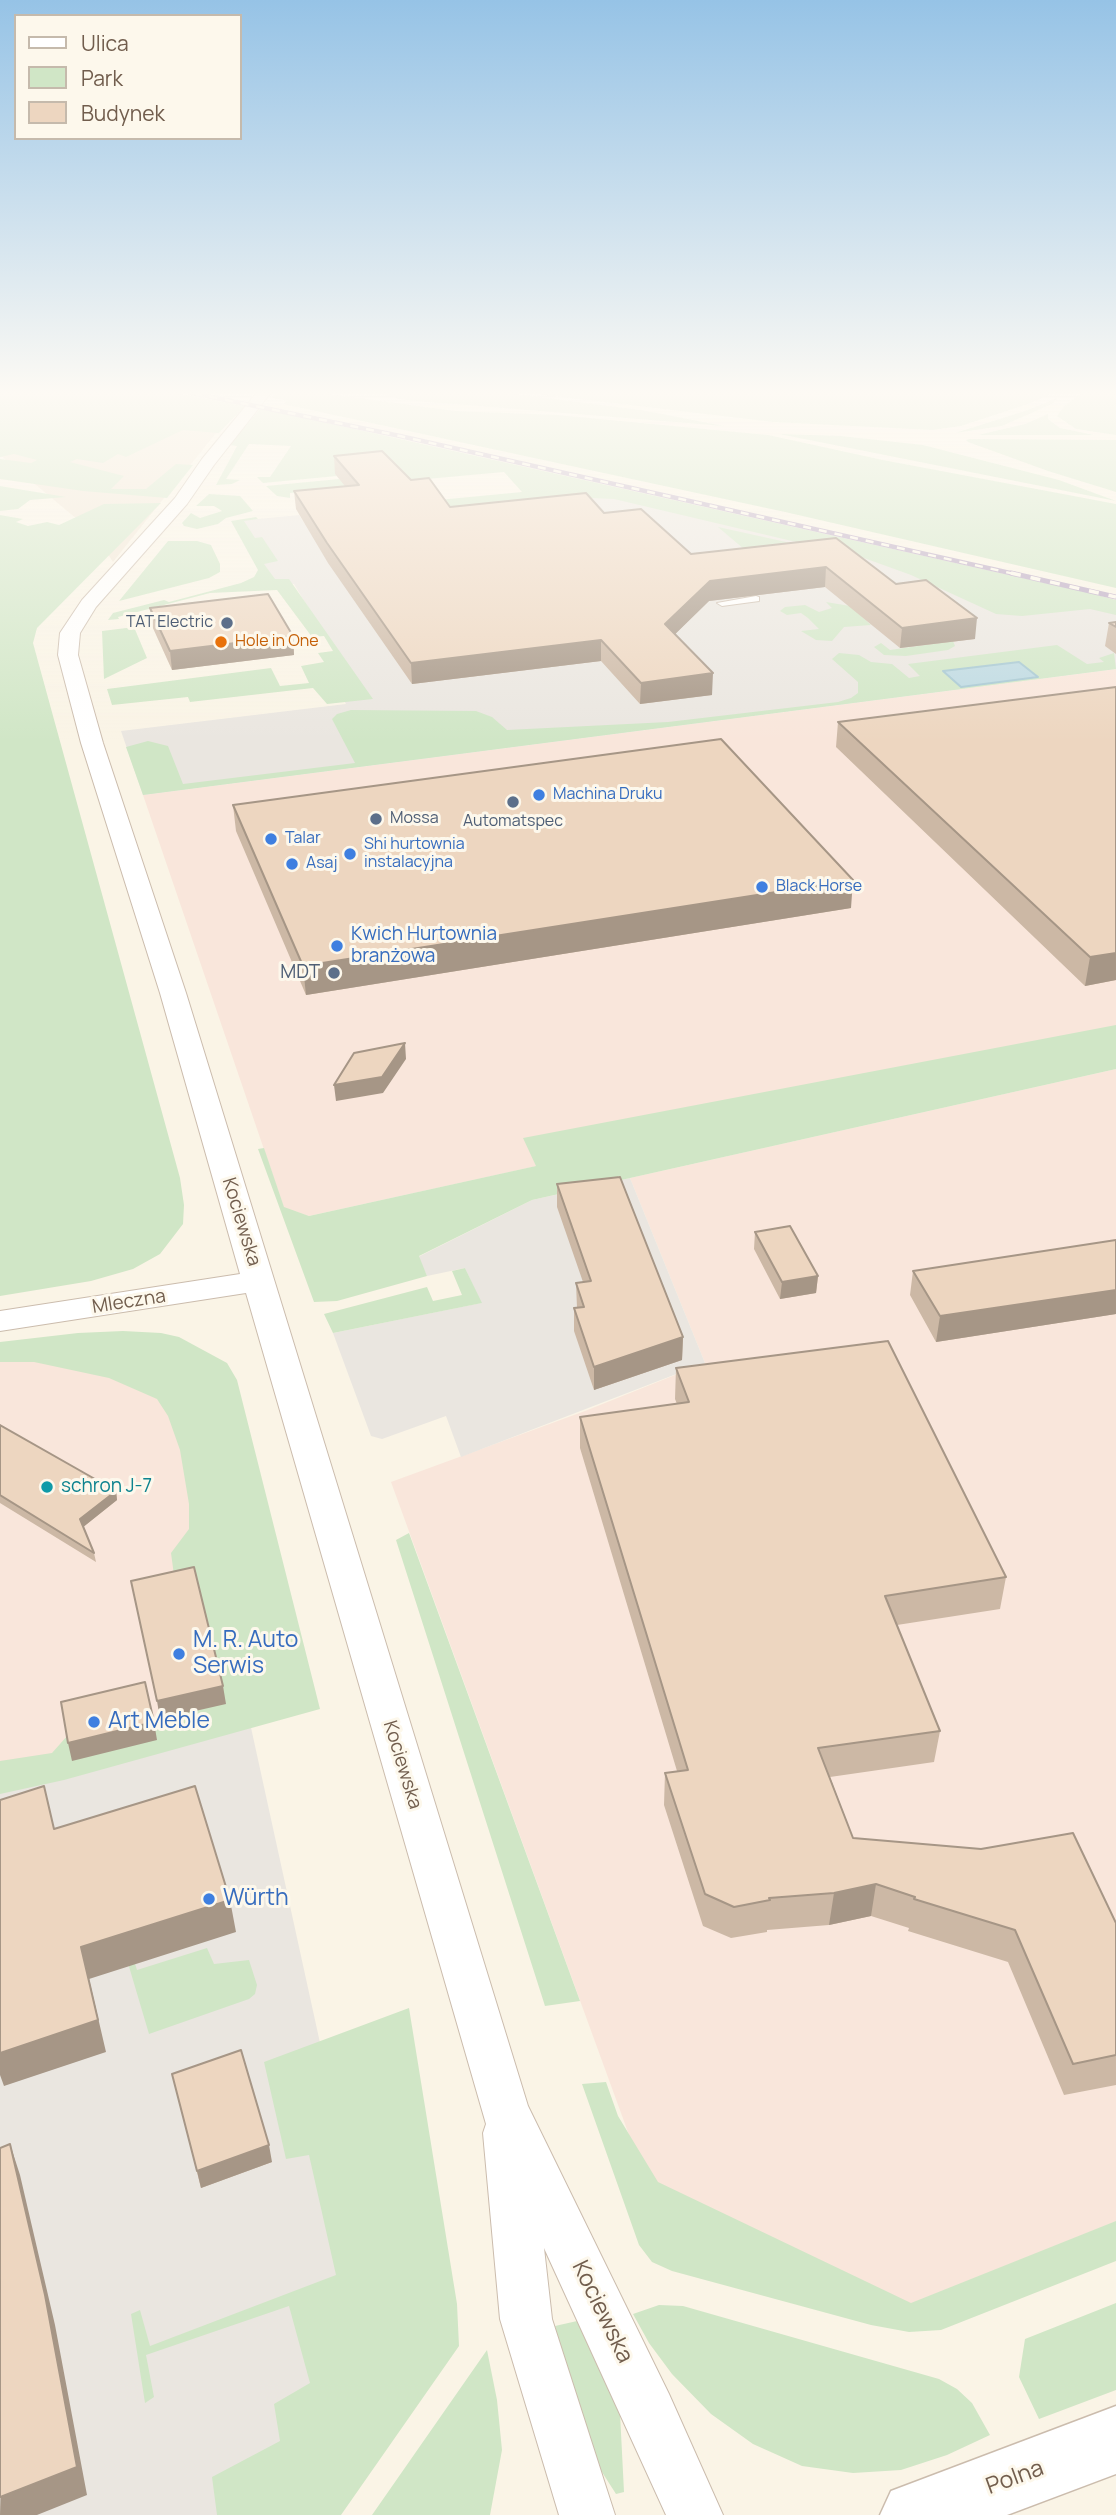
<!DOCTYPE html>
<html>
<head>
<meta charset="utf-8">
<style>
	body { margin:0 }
	#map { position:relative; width:1116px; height:2515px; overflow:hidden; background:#faf4e6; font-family:Manrope,sans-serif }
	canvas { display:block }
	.legend { position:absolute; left:14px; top:14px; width:228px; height:126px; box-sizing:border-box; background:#fdf8ec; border:2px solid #c5baac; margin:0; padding:9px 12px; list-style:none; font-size:21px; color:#715d4d }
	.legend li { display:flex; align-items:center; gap:14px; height:35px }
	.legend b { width:35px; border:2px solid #c5baac }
</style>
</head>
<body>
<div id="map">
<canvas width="1116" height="2515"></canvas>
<ul class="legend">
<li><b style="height:9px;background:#fff"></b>Ulica</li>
<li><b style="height:19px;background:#d0e6c6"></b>Park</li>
<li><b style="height:19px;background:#edd6c0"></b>Budynek</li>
</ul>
</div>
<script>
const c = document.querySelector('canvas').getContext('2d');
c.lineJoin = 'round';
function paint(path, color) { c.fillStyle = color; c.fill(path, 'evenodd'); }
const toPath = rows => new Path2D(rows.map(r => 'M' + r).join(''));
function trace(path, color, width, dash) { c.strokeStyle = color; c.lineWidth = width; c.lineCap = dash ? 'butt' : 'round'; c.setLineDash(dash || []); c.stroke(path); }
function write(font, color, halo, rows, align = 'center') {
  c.font = font + ' Manrope,sans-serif'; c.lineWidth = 6; c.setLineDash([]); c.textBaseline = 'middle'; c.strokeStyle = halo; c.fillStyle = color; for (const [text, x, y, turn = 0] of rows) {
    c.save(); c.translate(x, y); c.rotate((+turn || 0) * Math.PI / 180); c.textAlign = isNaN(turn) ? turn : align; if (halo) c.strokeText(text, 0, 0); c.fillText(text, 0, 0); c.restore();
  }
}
paint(toPath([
	[0,390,236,408,113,562,96,535,0,455]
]), '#f1e6d5');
paint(toPath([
	[1116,669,1116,1039,309,1216,284,1208,143,795],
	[1116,1069,1116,2234,915,2315,648,2187,391,1482,585,1411,705,1363,630,1178],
	[0,1349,182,1387,250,1723,0,1783]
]), '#f9e6db');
paint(toPath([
	[589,489,1116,610,1116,669,143,795,121,731,346,704,334,683,351,680,294,584,276,586,236,521,299,515,305,524],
	[630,1178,705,1363,461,1457,446,1416,382,1439,371,1436,333,1333,481,1303,465,1268,427,1276,418,1257,532,1200],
	[250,1723,366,2253,274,2515,0,2515,0,1783]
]), '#eae6e0');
paint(toPath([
	[0,390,158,390,245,406,219,433,183,430,126,457,118,454,103,463,77,459,70,462,124,476,111,489,146,489,176,464,193,465,167,498,83,491,0,479,0,459,31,463,37,460,14,454,0,457],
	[282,390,298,390,455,411,557,415,768,435,883,460,1116,504,1116,588,785,512,283,404,287,401,271,397],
	[396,390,507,393,641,410,724,426,405,400,389,396,388,392],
	[504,390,1059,390,1028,404,961,426,932,430,773,422],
	[1086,390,1116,390,1116,435,1076,429,1057,416,1064,406],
	[1057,398,1054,403,1002,426,955,433,1025,411],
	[261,408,1090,593,1116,600,1116,615,1090,609,1022,616,996,614,911,575,864,558,614,499,591,498,443,512,438,500,522,492,504,472,394,482,335,474,337,476,263,483,257,477,270,477,291,446,249,444,226,479,240,480,232,484,216,485,237,446,229,445],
	[1048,414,1048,419,1060,428,1094,435,978,435,1025,424],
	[779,434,841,436,923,445,1059,480,1116,501],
	[969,439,1116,440,1116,492,1048,471,968,442,966,440],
	[339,479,342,481,377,485,290,493,290,498,277,496,266,486],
	[0,486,66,497,30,500,18,509,0,511],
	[209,494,240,496,253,511,226,518,218,524,197,529,184,526,182,523,191,513,200,518,222,511,214,506,196,506],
	[161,503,37,628,33,643,180,1178,184,1205,183,1224,160,1254,133,1269,91,1281,0,1296,0,515,23,519,16,522,28,526,47,522,59,525,104,504],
	[256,517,258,519,244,521,255,538,262,537,278,561,264,564,275,579,289,579,373,699,327,704,313,688,190,702,188,697,112,705,107,689,271,668,280,686,309,683,301,666,324,662,318,653,333,651,324,636,312,637,277,590,210,593,118,617,119,619,108,620,113,613,164,600,169,602,241,583,254,577,258,570,231,521],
	[718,527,809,547,751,555],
	[168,541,197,541,211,545,220,564,220,572,209,578,119,601],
	[826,602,850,606,871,625,844,627,832,641,816,640,801,631,819,629,808,618,801,613,787,615,780,611,785,607,805,605,819,612,832,608],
	[134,627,147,658,104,679,102,631],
	[953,641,955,646,948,650,906,656,884,655,874,647,881,643,890,650],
	[1057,645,1087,664,1104,662,1099,658,1114,653,1116,669,143,795,126,747,148,741,168,746,183,784,355,763,332,719,337,714,351,710,476,711,492,717,507,730,668,722,838,702,851,698,858,693,858,682,832,659,839,653,859,655,871,662,892,664,909,678,920,676,908,664],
	[1116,1025,1116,1069,532,1200,419,1256,427,1276,337,1301,314,1302,258,1149,264,1148,284,1207,309,1216,536,1166,523,1138],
	[465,1268,482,1303,333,1333,324,1314,427,1287,433,1301,462,1295,452,1271],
	[123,1331,161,1333,179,1337,227,1363,237,1380,320,1709,64,1780,0,1794,0,1761,52,1753,68,1735,160,1719,176,1590,171,1553,189,1529,189,1504,180,1450,168,1416,157,1399,109,1378,34,1362,0,1362,0,1342,78,1333],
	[409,1533,580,2001,545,2006,396,1540],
	[207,1948,214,1964,249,1960,257,1985,255,1994,249,1999,149,2034,125,1953,131,1951,137,1970],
	[409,2008,457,2304,459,2346,341,2515,217,2515,212,2477,280,2441,274,2404,310,2383,289,2306,146,2355,154,2397,145,2403,131,2314,140,2310,150,2346,336,2275,309,2155,286,2159,264,2062],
	[606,2082,618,2116,658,2182,911,2303,1116,2221,1116,2261,941,2330,909,2332,871,2325,672,2271,652,2262,639,2245,582,2084],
	[1116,2303,1116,2390,1039,2419,1019,2377,1025,2339],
	[659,2305,683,2306,939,2379,957,2389,972,2403,990,2435,947,2455,901,2470,853,2473,802,2466,753,2444,711,2414,672,2374,649,2343,633,2314],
	[586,2319,620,2413,624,2492,616,2494,593,2458,578,2424,555,2326],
	[487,2350,497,2400,502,2450,490,2515,372,2515]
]), '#d0e6c6');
const water = toPath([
	[1019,662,1038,677,961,687,943,671,1019,662]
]);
paint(water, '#bcd9e2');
trace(water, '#a4c7d2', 2);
const service = toPath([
	[756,596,759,597,759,601,722,606,717,603,756,596]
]);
const minor = toPath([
	[259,390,273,390,214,465,187,504,96,607,80,633,78,655,103,743,186,993,528,2106,669,2394,723,2515,666,2515,544,2248,552,2319,615,2515,559,2515,500,2319,483,2133,486,2124,246,1293,0,1331,0,1311,240,1274,160,993,81,743,58,655,60,633,82,600,175,498,202,459,259,390]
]);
const tertiary = toPath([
	[1116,2406,1116,2474,1007,2515,880,2515,891,2491,1116,2406]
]);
trace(service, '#cbbcad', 2);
trace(minor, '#cbbcad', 2);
trace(tertiary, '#cbbcad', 3);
paint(service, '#fff');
paint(minor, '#fff');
paint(tertiary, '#fff');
const railFar1 = toPath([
	[178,390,400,436,1019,575]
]);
const rail = toPath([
	[1011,573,1116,597]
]);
trace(railFar1, '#b8a6c2', 4.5);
trace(rail, '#b8a6c2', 5);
trace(railFar1, '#fdf8ec', 2.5, [8]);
trace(rail, '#fdf8ec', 3.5, [10]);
paint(toPath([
	[334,456,411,480,450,507,604,513,691,554,836,538,896,584,975,639,900,648,825,587,709,601,675,634,712,695,640,704,601,661,412,684,328,563,296,509,294,491,345,486,335,474],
	[150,608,293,636,294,655,172,670,152,626],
	[1116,622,1116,654,1105,646,1109,623],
	[838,722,1116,980,1085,986,836,747],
	[233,805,851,908,306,995,236,831],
	[557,1184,683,1337,682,1360,594,1390,574,1331,574,1308,577,1308,576,1283,583,1282,557,1207],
	[755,1232,818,1276,816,1293,780,1299,754,1249],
	[1116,1240,1116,1314,936,1342,910,1295,913,1271],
	[676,1368,1006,1577,1000,1609,897,1625,940,1731,934,1762,830,1777,853,1838,1116,1923,1116,2085,1064,2095,1008,1962,908,1931,909,1928,871,1916,829,1925,767,1930,767,1932,731,1938,703,1926,664,1805,665,1773,677,1771,580,1448,580,1417,677,1404,675,1399],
	[0,1425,116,1491,117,1500,83,1527,94,1553,96,1562,0,1503],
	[172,2074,272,2162,201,2188]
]), '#ccb8a5');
paint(toPath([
	[826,567,825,587,709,601,664,645,665,624,710,581],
	[977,618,975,639,900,648,902,628],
	[293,636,294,655,172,670,170,651],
	[601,640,601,661,412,684,411,663],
	[713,673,712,695,640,704,641,683],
	[853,880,851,908,306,995,303,966],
	[1116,953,1116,980,1085,986,1090,957],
	[405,1043,406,1059,383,1093,336,1101,334,1085],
	[818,1276,816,1293,780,1299,782,1282],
	[1116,1290,1116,1314,936,1342,940,1316],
	[683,1337,682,1360,594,1390,594,1367],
	[116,1491,117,1500,82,1528,80,1519],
	[223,1686,226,1704,160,1719,157,1701],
	[154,1722,157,1740,72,1761,68,1743],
	[876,1884,871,1916,829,1925,834,1893],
	[230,1900,236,1932,89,1979,106,2052,4,2086,0,2075,0,2053,81,1947],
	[10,2144,20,2175,55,2325,87,2495,37,2515,0,2515],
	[269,2145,272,2162,201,2188,197,2171]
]), '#a69686');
const building = toPath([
	[382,451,411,480,429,478,450,507,586,493,604,513,641,509,691,554,836,538,896,584,926,580,977,618,902,628,826,567,710,581,665,624,713,673,641,683,601,640,411,663,327,543,294,491,359,485,334,456,382,451],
	[268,594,293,636,170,651,150,608,268,594],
	[1116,622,1116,627,1109,623,1116,622],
	[1116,687,1116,953,1090,957,838,722,1116,687],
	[721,739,853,880,303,966,233,805,721,739],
	[405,1043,382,1077,334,1085,354,1053,405,1043],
	[620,1177,683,1337,594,1367,574,1308,584,1307,576,1283,591,1281,557,1184,620,1177],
	[790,1226,818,1276,782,1282,755,1232,790,1226],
	[1116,1240,1116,1290,940,1316,913,1271,1116,1240],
	[888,1341,1006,1577,885,1596,940,1731,818,1748,853,1838,981,1849,1073,1833,1116,1923,1116,2055,1073,2064,1015,1930,914,1899,915,1897,876,1884,834,1893,769,1898,770,1900,734,1907,705,1894,665,1773,688,1770,580,1417,689,1402,676,1368,888,1341],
	[0,1425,116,1491,80,1519,94,1553,0,1495,0,1425],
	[194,1567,223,1686,157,1701,131,1581,194,1567],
	[145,1682,154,1722,68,1743,61,1702,145,1682],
	[44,1786,54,1829,195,1786,230,1900,81,1947,98,2020,0,2053,0,1800,44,1786],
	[241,2050,269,2145,197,2171,172,2074,241,2050],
	[10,2144,45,2295,77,2467,0,2497,0,2148,10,2144]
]);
paint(building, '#edd6c0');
trace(building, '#a69686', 2);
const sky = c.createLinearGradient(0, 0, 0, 742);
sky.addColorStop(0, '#96c3e6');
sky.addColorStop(0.53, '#fdfaf4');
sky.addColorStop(1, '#fdfaf400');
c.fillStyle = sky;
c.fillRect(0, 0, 1116, 742);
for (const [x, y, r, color] of [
	[227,623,7,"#5c6f8a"],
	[221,642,7,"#e8710a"],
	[539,795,7,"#3f7fe0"],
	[513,802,7,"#5c6f8a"],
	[376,819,7,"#5c6f8a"],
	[271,839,7,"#3f7fe0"],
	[350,854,7,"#3f7fe0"],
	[292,864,7,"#3f7fe0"],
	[762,887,7,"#3f7fe0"],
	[337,946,7,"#3f7fe0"],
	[334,973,7,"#5c6f8a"],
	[47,1487,7,"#0f9aa8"],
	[179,1654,7,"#3f7fe0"],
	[94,1722,7,"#3f7fe0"],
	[209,1899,7,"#3f7fe0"]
]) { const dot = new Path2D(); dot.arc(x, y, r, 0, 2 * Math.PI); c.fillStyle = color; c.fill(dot); trace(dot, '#fdf8ec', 2.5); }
write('16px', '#4e5e75', '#fdf8ec', [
	["TAT Electric",213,623],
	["Mossa",390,819,"left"],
	["Automatspec",513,822,"center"]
], 'right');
write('16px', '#c56008', '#fdf8ec', [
	["Hole in One",235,642]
], 'left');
write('16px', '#366cbe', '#fdf8ec', [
	["Machina Druku",553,795],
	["Talar",285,839],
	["Shi hurtownia",364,845],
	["instalacyjna",364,863],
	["Asaj",306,864],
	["Black Horse",776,887]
], 'left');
write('19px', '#366cbe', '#fdf8ec', [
	["Kwich Hurtownia",351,935],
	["branżowa",351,957]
], 'left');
write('19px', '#4e5e75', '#fdf8ec', [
	["MDT",320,973]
], 'right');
write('19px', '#715d4d', '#fdf8ec', [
	["Kociewska",241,1222,73],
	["Mleczna",129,1302,-9],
	["Kociewska",402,1765,73]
]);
write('19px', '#0d838f', '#fdf8ec', [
	["schron J-7",61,1487]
], 'left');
write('23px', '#366cbe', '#fdf8ec', [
	["M. R. Auto",193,1641],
	["Serwis",193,1667],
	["Art Meble",108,1722],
	["Würth",223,1899]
], 'left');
write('23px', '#715d4d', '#fdf8ec', [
	["Kociewska",602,2312,64],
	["Polna",1015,2478,-20]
]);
</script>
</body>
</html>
